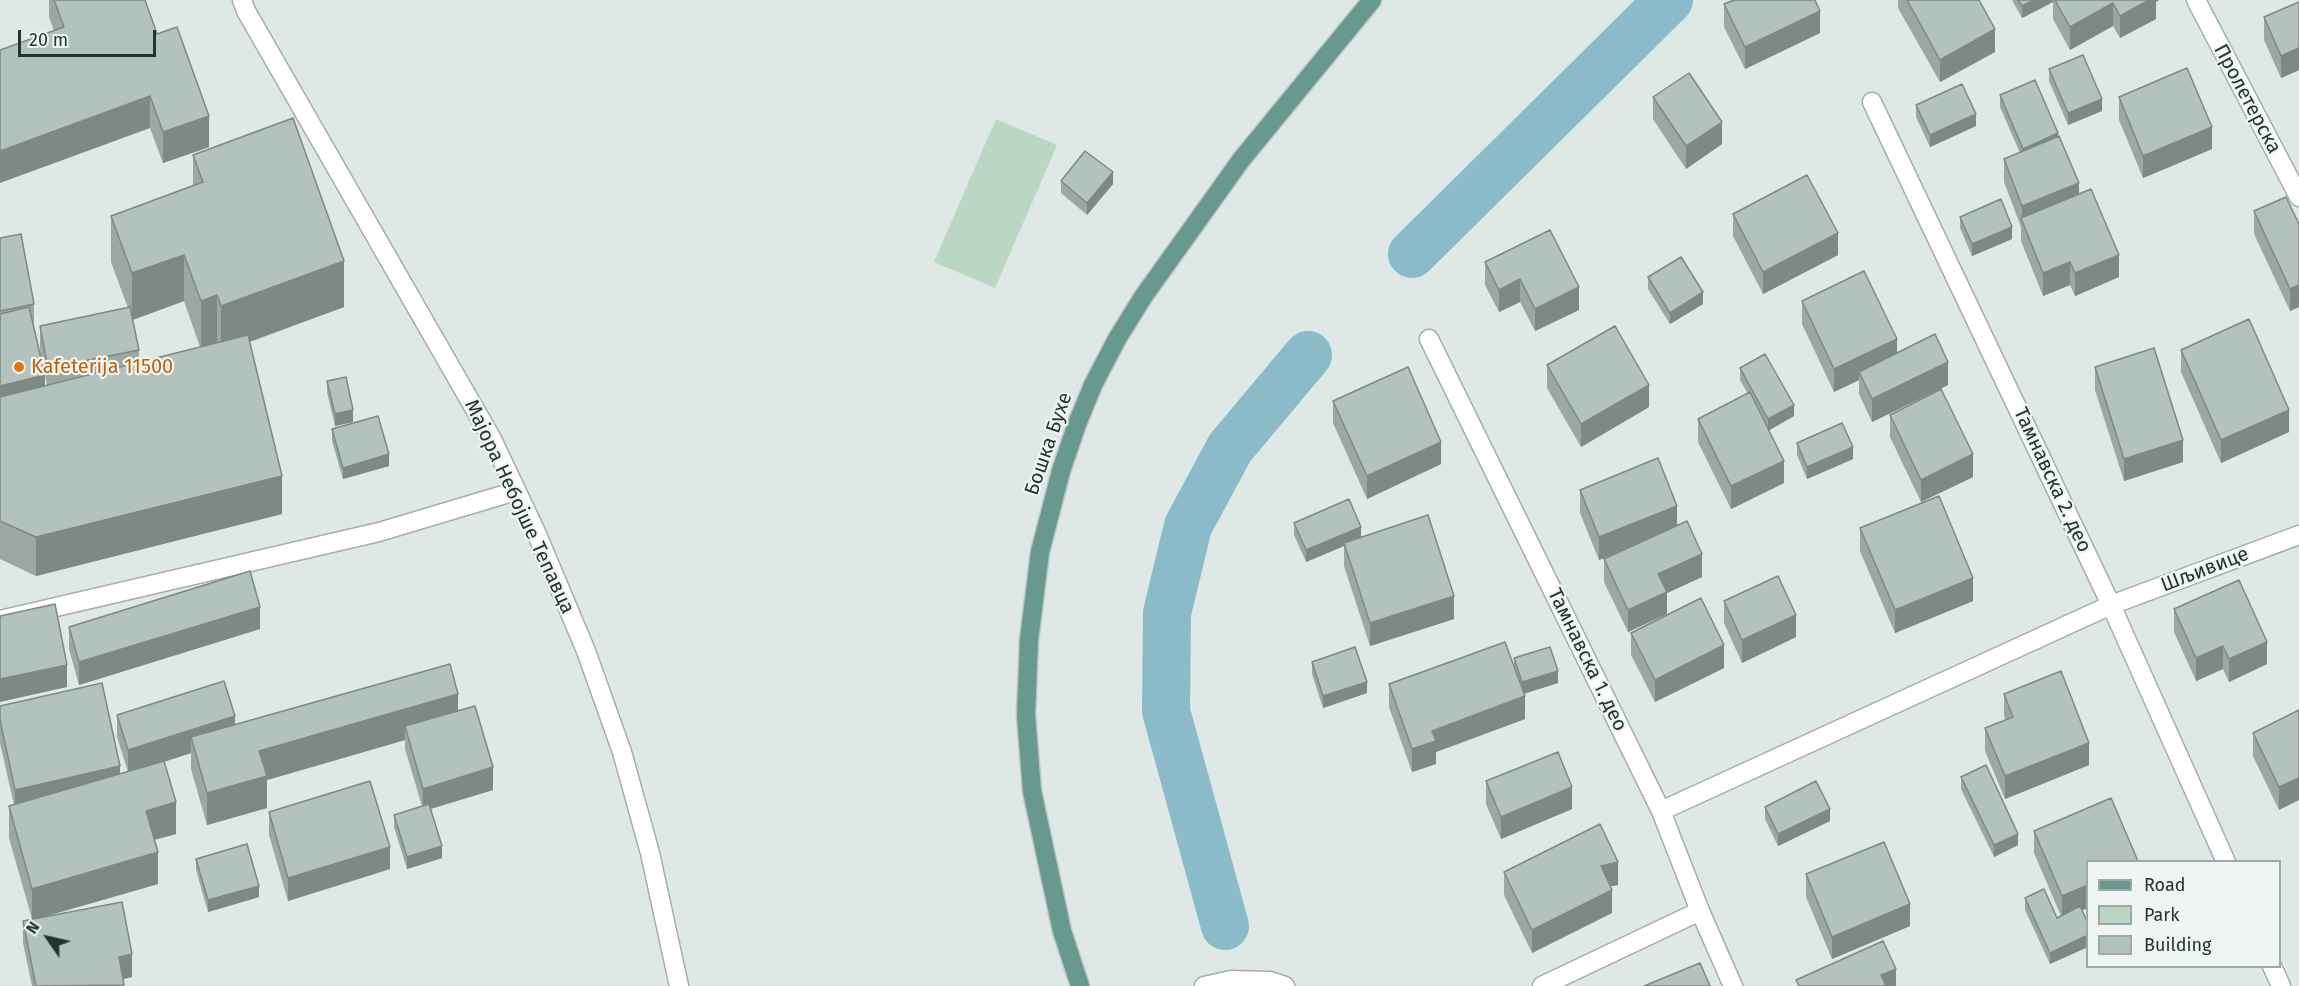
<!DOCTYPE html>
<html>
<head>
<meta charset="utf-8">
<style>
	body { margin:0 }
	#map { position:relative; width:2299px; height:986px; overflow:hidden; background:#dee8e4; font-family:"Fira Sans",sans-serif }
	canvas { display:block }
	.legend { position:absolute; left:2086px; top:860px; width:195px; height:108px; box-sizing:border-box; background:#eef5f2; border:2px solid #9ca9a5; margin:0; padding:8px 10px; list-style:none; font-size:18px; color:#213631 }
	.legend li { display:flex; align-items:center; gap:12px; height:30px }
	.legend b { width:30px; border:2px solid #9ca9a5 }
	.north { position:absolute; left:18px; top:908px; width:60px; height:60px; -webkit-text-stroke:4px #eef5f2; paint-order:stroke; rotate:304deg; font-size:16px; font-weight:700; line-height:24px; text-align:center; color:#213631 }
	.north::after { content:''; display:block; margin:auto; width:21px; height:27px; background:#213631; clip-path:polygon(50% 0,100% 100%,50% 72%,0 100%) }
	.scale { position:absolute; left:18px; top:30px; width:138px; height:27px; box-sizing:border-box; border:3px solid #213631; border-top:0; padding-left:8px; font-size:18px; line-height:21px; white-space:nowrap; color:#213631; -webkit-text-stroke:4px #eef5f2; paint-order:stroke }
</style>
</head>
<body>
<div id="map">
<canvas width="2299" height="986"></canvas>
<ul class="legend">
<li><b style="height:8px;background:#67998f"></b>Road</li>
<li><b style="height:16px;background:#b9d7c3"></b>Park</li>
<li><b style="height:16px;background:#b4c2bd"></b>Building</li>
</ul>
<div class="north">N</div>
<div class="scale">20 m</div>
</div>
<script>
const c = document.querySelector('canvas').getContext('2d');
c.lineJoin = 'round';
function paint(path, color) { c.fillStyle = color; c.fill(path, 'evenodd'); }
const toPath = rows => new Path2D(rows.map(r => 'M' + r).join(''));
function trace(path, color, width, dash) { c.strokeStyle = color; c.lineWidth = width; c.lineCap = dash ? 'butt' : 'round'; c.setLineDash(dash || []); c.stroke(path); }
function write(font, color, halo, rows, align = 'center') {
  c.font = font + ' "Fira Sans",sans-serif'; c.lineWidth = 4.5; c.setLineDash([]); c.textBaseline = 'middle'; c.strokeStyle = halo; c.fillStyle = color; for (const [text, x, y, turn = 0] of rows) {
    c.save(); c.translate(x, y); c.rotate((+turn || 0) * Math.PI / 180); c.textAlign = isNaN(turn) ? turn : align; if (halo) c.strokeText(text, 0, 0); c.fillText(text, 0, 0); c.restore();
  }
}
paint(toPath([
	[996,119,1057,145,995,288,934,262]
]), '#b9d7c3');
trace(toPath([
	[1412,254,1669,0],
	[1225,926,1166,711,1167,613,1188,526,1230,448,1308,355]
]), '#8bbbc8', 48);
const minor = toPath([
	[242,0,246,11,492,439,536,532,586,651,622,752,650,853,679,986],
	[2196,0,2299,197],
	[1872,102,2111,605,2226,862],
	[1429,339,1661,811,1700,911,1733,986],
	[0,620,379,532,516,491],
	[1661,811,2111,605,2299,535],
	[2272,966,2281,986],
	[1204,986,1231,980,1270,981,1285,986],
	[1542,986,1700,911]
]);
const major = toPath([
	[1080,986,1062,931,1032,791,1026,715,1029,640,1040,552,1061,471,1077,424,1093,385,1117,339,1143,297,1241,160,1372,0]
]);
trace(minor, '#a2afab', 21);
trace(major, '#bcc3c1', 21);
trace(minor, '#fff', 18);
trace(major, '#67998f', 18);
paint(toPath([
	[49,0,145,0,157,34,209,147,163,163,150,128,54,31,49,17],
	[1898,0,1979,0,1995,52,1940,82,1898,8],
	[2012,0,2159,0,2156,2,2156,19,2120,38,2113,26,2070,50,2053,19,2053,2,2022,18],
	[2299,2,2299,70,2281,78,2264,40,2264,17],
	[1724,4,1820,33,1745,69,1724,27],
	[2049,69,2102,111,2068,125,2049,81],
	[2000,95,2058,136,2079,194,2119,277,2075,296,2070,285,2043,296,2021,241,2021,227,2004,182,2004,159,2020,153,2000,107],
	[1653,97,1722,144,1686,169,1653,119],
	[2119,97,2212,149,2143,178,2119,120],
	[1916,105,1976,126,1930,147,1916,117],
	[193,155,344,307,250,342,282,514,36,576,0,559,0,238,34,304,34,327,33,327,45,386,47,385,40,349,40,326,128,308,111,262,111,216,193,186],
	[184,301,200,347,139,362,139,350,133,320],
	[1061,181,1113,184,1087,215,1061,193],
	[2254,211,2299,224,2299,307,2290,311,2254,234],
	[1733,214,1838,255,1763,294,1733,236],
	[1960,217,2012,239,1972,256,1960,228],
	[1485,262,1579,310,1535,331,1520,302,1499,312,1485,285],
	[1648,277,1703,304,1670,324,1648,289],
	[1802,301,1897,353,1948,385,1872,422,1859,394,1859,380,1834,392,1802,324],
	[2181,350,2289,432,2221,463,2181,372],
	[1547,365,1649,407,1581,447,1547,388],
	[2095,367,2183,462,2124,481,2095,390],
	[1740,368,1794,416,1769,430,1784,483,1731,509,1698,442,1698,419,1748,394,1740,380],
	[327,381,353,422,335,426,327,392],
	[1333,401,1441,464,1367,499,1333,423],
	[1890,415,1973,477,1921,502,1890,437],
	[332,429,389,466,343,479,332,441],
	[1797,443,1853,459,1807,479,1797,455],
	[1580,490,1677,526,1702,577,1667,593,1667,614,1628,632,1604,582,1604,559,1640,543,1599,560,1580,513],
	[1294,523,1361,538,1454,619,1370,646,1344,566,1344,546,1306,562,1294,535],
	[1860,528,1973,601,1895,633,1860,551],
	[1724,601,1796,637,1742,663,1724,623],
	[2174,609,2267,664,2229,682,2223,669,2196,681,2174,632],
	[69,627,260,629,79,685,69,649],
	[1631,633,1724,668,1655,702,1631,655],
	[1514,658,1558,683,1524,694,1525,719,1436,752,1436,764,1412,772,1389,707,1389,684,1514,667],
	[1312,662,1367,693,1323,708,1312,674],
	[2004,694,2089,765,2005,799,1985,751,1985,728,2006,720,2004,716],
	[0,706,120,774,128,772,117,737,117,715,235,725,458,711,493,790,431,809,442,858,407,869,394,827,394,815,422,806,405,749,405,740,267,780,267,808,207,825,191,769,191,753,164,762,176,834,154,840,158,884,44,917,132,977,123,979,124,986,32,986,23,943,23,921,32,919,9,838,9,806,14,805,0,743],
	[2299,710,2279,810,2253,756,2253,733],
	[1961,777,2018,845,1994,857,1961,789],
	[1486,781,1572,809,1501,839,1486,804],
	[1765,807,1830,821,1778,846,1765,819],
	[269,812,390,869,288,901,269,835],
	[2034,831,2088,861,2088,908,2081,910,2050,964,2025,910,2025,898,2057,918,2061,916,2034,853],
	[196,859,259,897,208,912,196,870],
	[1504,872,1618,885,1611,886,1612,913,1532,953,1504,895],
	[1806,874,1910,926,1832,959,1806,897]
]), '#9ba7a3');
paint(toPath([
	[2034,0,2053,0,2053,2,2022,18,2022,6],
	[2149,0,2159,0,2156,2,2156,19,2120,38,2120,16],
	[2113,3,2113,26,2070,50,2070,27],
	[1820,11,1820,33,1745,69,1745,47],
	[1995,29,1995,52,1940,82,1940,60],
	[2299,48,2299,70,2281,78,2281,56],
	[150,96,150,128,0,183,0,151],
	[2102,99,2102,111,2068,125,2068,113],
	[1976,114,1976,126,1930,147,1930,135],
	[209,116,209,147,163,163,163,132],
	[1722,122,1722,144,1686,169,1686,146],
	[2212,127,2212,149,2143,178,2143,156],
	[2058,133,2058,145,2023,160,2023,149],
	[1113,172,1113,184,1087,215,1087,203],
	[2079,183,2079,205,2022,220,2022,206],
	[2012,227,2012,239,1972,256,1972,244],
	[1838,233,1838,255,1763,294,1763,272],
	[184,255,184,301,132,320,132,273],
	[2119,255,2119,277,2075,296,2075,273],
	[344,261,344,307,221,352,221,306],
	[2070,262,2070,285,2043,296,2043,273],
	[1520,279,1520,302,1499,312,1499,290],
	[2299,285,2299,307,2290,311,2290,289],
	[1579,287,1579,310,1535,331,1535,309],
	[1703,292,1703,304,1670,324,1670,313],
	[217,295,217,342,201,348,201,301],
	[1897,339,1897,361,1859,372,1859,380,1834,392,1834,369],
	[1948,362,1948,385,1872,422,1872,399],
	[45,375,45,397,0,408,0,386],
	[1649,385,1649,407,1581,447,1581,424],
	[1794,405,1794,416,1768,431,1768,419],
	[353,410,353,422,335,426,335,414],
	[2289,410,2289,432,2221,463,2221,440],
	[2183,440,2183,462,2124,481,2124,459],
	[1441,442,1441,464,1367,499,1367,476],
	[1853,447,1853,459,1807,479,1807,467],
	[389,454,389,466,343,479,343,468],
	[1973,454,1973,477,1921,502,1921,480],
	[1784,461,1784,483,1731,509,1731,486],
	[282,476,282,514,36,576,36,537],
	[1677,506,1677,528,1599,560,1599,537],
	[1361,527,1361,539,1344,543,1344,546,1306,562,1306,550],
	[1702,554,1702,577,1667,593,1667,614,1628,632,1628,610,1658,574],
	[1973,578,1973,601,1895,633,1895,610],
	[1454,596,1454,619,1370,646,1370,623],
	[260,607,260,629,79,685,79,662],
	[1796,615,1796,637,1742,663,1742,640],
	[2267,642,2267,664,2229,682,2229,659],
	[1724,645,1724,668,1655,702,1655,680],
	[2223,646,2223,669,2196,681,2196,658],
	[67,665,67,687,0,702,0,679],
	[1558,671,1558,683,1522,694,1522,682],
	[1367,682,1367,693,1323,708,1323,696],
	[458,694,458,725,405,726,405,740,267,780,267,808,207,825,207,793,259,751],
	[1525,696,1525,719,1436,752,1436,764,1412,772,1412,749,1432,731],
	[235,716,235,739,191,737,191,753,128,773,128,750],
	[2089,743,2089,765,2005,799,2005,776],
	[120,766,120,789,15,812,15,790],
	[493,767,493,790,423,811,423,789],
	[2299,778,2299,800,2279,810,2279,787],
	[1572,787,1572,809,1501,839,1501,817],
	[176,802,176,834,146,842,146,811],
	[1830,809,1830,821,1778,846,1778,834],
	[2018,834,2018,845,1994,857,1994,845],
	[442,846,442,858,407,869,407,857],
	[390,847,390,869,288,901,288,878],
	[158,852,158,884,32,920,32,889],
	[1618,862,1618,885,1601,888,1601,866],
	[2088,885,2088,908,2062,919,2062,896],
	[259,886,259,897,208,912,208,900],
	[1612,890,1612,913,1532,953,1532,930],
	[1910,904,1910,926,1832,959,1832,937],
	[2088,935,2088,947,2050,964,2050,953],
	[132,954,132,977,119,980,119,957],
	[1896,969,1896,986,1881,986,1881,975]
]), '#7e8884');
const building = toPath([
	[54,0,145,0,157,34,177,27,209,116,163,132,150,96,0,151,0,50,64,27,54,0],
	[1734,0,1815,0,1820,11,1745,47,1724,4,1734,0],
	[1907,0,1979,0,1995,29,1940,60,1907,0],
	[2018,0,2034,0,2022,6,2018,0],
	[2055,0,2149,0,2120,16,2113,3,2070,27,2055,0],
	[2299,2,2299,48,2281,56,2264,17,2299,2],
	[2083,55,2102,99,2068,113,2049,69,2083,55],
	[2187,68,2212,127,2143,156,2119,97,2187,68],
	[1689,73,1722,122,1686,146,1653,97,1689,73],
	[2035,80,2058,133,2023,149,2000,95,2035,80],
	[1962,84,1976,114,1930,135,1916,105,1962,84],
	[293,118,344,261,221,306,217,295,201,301,184,255,132,273,111,216,203,182,193,155,293,118],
	[2059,136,2079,183,2022,206,2004,159,2059,136],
	[1085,151,1113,172,1087,203,1061,181,1085,151],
	[1807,175,1838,233,1763,272,1733,214,1807,175],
	[2091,189,2119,255,2075,273,2070,262,2043,273,2021,218,2091,189],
	[2286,197,2299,224,2299,285,2290,289,2254,211,2286,197],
	[2001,199,2012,227,1972,244,1960,217,2001,199],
	[1550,230,1579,287,1535,309,1520,279,1499,290,1485,262,1550,230],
	[21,234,34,304,0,311,0,238,21,234],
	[1681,257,1703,292,1670,313,1648,277,1681,257],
	[1864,271,1897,339,1834,369,1802,301,1864,271],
	[29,307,45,375,0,386,0,314,29,307],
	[130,307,139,350,48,368,40,326,130,307],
	[2249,319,2289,410,2221,440,2181,350,2249,319],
	[1615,326,1649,385,1581,424,1547,365,1615,326],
	[1935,334,1948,362,1872,399,1859,372,1935,334],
	[248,335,282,476,36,537,0,521,0,397,248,335],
	[2154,348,2183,440,2124,459,2095,367,2154,348],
	[1765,354,1794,405,1768,419,1740,368,1765,354],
	[1408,367,1441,442,1367,476,1333,401,1408,367],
	[346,377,353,410,335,414,327,381,346,377],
	[1941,389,1973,454,1921,480,1890,415,1941,389],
	[1750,392,1784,461,1731,486,1698,419,1750,392],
	[378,416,389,454,343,468,332,429,378,416],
	[1842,423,1853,447,1807,467,1797,443,1842,423],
	[1658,458,1677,506,1599,537,1580,490,1658,458],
	[1939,496,1973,578,1895,610,1860,528,1939,496],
	[1349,499,1361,527,1306,550,1294,523,1349,499],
	[1428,515,1454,596,1370,623,1344,543,1428,515],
	[1687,521,1702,554,1658,574,1667,592,1628,610,1604,559,1687,521],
	[250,571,260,607,79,662,69,627,250,571],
	[1778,576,1796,615,1742,640,1724,601,1778,576],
	[2239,580,2267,642,2229,659,2223,646,2196,658,2174,609,2239,580],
	[1701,598,1724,645,1655,680,1631,633,1701,598],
	[55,604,67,665,0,679,0,616,55,604],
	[1505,642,1525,696,1432,731,1436,741,1412,749,1389,684,1505,642],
	[1355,647,1367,682,1323,696,1312,662,1355,647],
	[1550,647,1558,671,1522,682,1514,658,1550,647],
	[450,664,458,694,259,751,267,776,207,793,191,737,450,664],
	[2061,671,2089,743,2005,776,1985,728,2013,717,2004,694,2061,671],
	[224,681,235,716,128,750,117,715,224,681],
	[102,683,120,766,15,790,0,720,0,706,102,683],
	[475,706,493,767,423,789,405,726,475,706],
	[2299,710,2299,778,2279,787,2253,733,2299,710],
	[1558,752,1572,787,1501,817,1486,781,1558,752],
	[164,761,176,802,146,811,158,852,32,889,9,806,164,761],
	[1986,765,2018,834,1994,845,1961,777,1986,765],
	[370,781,390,847,288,878,269,812,370,781],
	[1816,781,1830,809,1778,834,1765,807,1816,781],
	[2111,798,2138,861,2088,861,2088,885,2062,896,2034,831,2111,798],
	[429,804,442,846,407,857,394,815,429,804],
	[1600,824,1618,862,1601,866,1612,890,1532,930,1504,872,1600,824],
	[1884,842,1910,904,1832,937,1806,874,1884,842],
	[247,844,259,886,208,900,196,859,247,844],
	[2044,889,2057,918,2080,906,2088,923,2088,935,2050,953,2025,898,2044,889],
	[122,902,132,954,119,957,124,985,36,986,23,921,122,902],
	[1883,941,1896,969,1881,975,1886,986,1799,986,1796,980,1883,941],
	[1700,963,1710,986,1644,986,1700,963]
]);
paint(building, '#b4c2bd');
trace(building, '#7e8884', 1.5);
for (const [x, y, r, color] of [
	[19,367,6,"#e8710a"]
]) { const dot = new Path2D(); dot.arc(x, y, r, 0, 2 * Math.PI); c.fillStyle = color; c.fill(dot); trace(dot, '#eef5f2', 2); }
write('20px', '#213631', '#eef5f2', [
	["Пролетерска",2247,99,62],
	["Бошка Бухе",1049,444,-71],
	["Тамнавска 2. део",2052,480,65],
	["Мајора Небојше Тепавца",519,507,65],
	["Шљивице",2205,570,-21],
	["Тамнавска 1. део",1587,660,64]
]);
write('20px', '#c56008', '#eef5f2', [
	["Kafeterija 11500",31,367]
], 'left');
</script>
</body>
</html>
